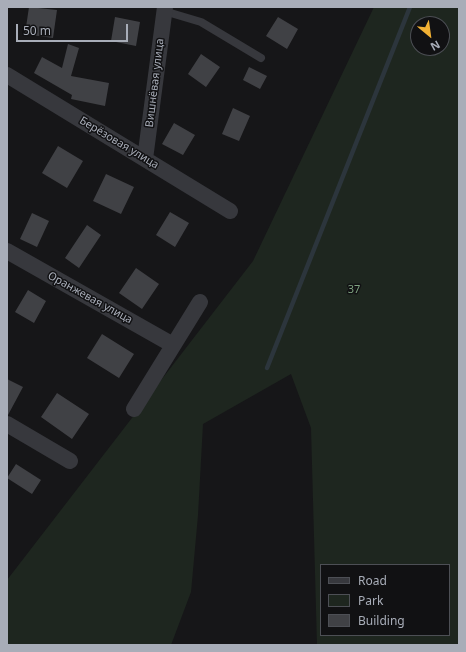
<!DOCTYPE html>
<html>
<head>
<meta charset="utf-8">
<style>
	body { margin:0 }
	#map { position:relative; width:466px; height:652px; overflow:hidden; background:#161618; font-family:"Noto Sans",sans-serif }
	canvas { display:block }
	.frame { position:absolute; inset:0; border:8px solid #a8adb8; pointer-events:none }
	.legend { position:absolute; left:320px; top:564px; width:130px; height:72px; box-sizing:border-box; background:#111113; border:1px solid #4d4f55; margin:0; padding:5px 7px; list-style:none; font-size:12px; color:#a8adb8 }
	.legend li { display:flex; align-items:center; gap:8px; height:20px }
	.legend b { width:20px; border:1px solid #4d4f55 }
	.north { position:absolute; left:410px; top:16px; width:40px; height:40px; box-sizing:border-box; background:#111113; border:1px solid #4d4f55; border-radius:50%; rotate:151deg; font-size:11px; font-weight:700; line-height:16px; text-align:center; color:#a8adb8 }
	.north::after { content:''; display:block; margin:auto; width:14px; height:18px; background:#f2b134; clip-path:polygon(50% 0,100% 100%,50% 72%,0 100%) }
	.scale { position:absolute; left:16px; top:24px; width:112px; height:18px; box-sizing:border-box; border:2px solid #a8adb8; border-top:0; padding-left:5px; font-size:12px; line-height:14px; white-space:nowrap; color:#a8adb8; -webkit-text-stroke:3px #111113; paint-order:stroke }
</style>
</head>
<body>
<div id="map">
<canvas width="466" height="652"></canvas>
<div class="frame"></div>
<ul class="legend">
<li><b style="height:5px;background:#37383d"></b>Road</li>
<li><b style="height:11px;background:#1e261f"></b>Park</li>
<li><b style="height:11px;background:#404145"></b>Building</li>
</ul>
<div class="north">N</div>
<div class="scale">50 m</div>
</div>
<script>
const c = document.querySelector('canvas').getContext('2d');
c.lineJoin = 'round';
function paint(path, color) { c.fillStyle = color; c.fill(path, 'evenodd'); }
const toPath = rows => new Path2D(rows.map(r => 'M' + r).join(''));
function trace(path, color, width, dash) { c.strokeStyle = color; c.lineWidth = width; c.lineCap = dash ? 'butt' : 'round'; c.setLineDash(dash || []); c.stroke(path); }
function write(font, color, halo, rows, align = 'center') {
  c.font = font + ' "Noto Sans",sans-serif'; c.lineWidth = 3; c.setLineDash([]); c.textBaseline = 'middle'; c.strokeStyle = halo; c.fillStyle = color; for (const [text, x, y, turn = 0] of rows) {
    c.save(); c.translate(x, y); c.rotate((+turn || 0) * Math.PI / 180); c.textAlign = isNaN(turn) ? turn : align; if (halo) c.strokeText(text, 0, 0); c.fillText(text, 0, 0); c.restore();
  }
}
paint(toPath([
	[374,7,459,7,459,645,317,645,311,428,291,374,203,424,198,515,191,592,171,645,7,645,7,580,253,261],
	[418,24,442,24,442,48,418,48],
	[321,565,449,565,449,635,321,635]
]), '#1e261f');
trace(toPath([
	[267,368,410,7]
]), '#2c353c', 4.5);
paint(toPath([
	[29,7,57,10,53,38,25,34],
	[115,17,140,22,136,46,111,41],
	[278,17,298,29,287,49,266,36],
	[68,44,79,48,71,76,109,83,105,106,71,99,72,95,34,73,42,57,62,68],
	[201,54,220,67,206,87,188,74],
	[249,67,267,76,260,89,243,80],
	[233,108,250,116,239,141,222,134],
	[174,123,195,135,183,155,162,144],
	[58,146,83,161,67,188,42,173],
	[106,174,134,187,121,214,93,201],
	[170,212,189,223,175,247,156,235],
	[32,213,49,221,37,247,20,239],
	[87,225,101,235,79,268,65,258],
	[136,268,159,284,142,309,119,293],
	[28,290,46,301,34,323,15,312],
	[102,334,134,354,119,378,87,358],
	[7,379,23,387,8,415,7,415],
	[57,393,89,414,72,439,41,417],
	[16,464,41,480,32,494,7,478]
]), '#404145');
trace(toPath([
	[164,11,201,22,261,58]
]), '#37383d', 8);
trace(toPath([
	[7,75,230,211],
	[145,159,165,7],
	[7,251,173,345],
	[134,409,200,302],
	[7,424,70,461]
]), '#37383d', 16);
write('11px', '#a8adb8', '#111113', [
	["Вишнёвая улица",155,83,-83],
	["Берёзовая улица",119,143,31],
	["Оранжевая улица",90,298,29]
]);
write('11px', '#7fa381', '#111113', [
	["37",354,290]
]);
</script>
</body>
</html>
